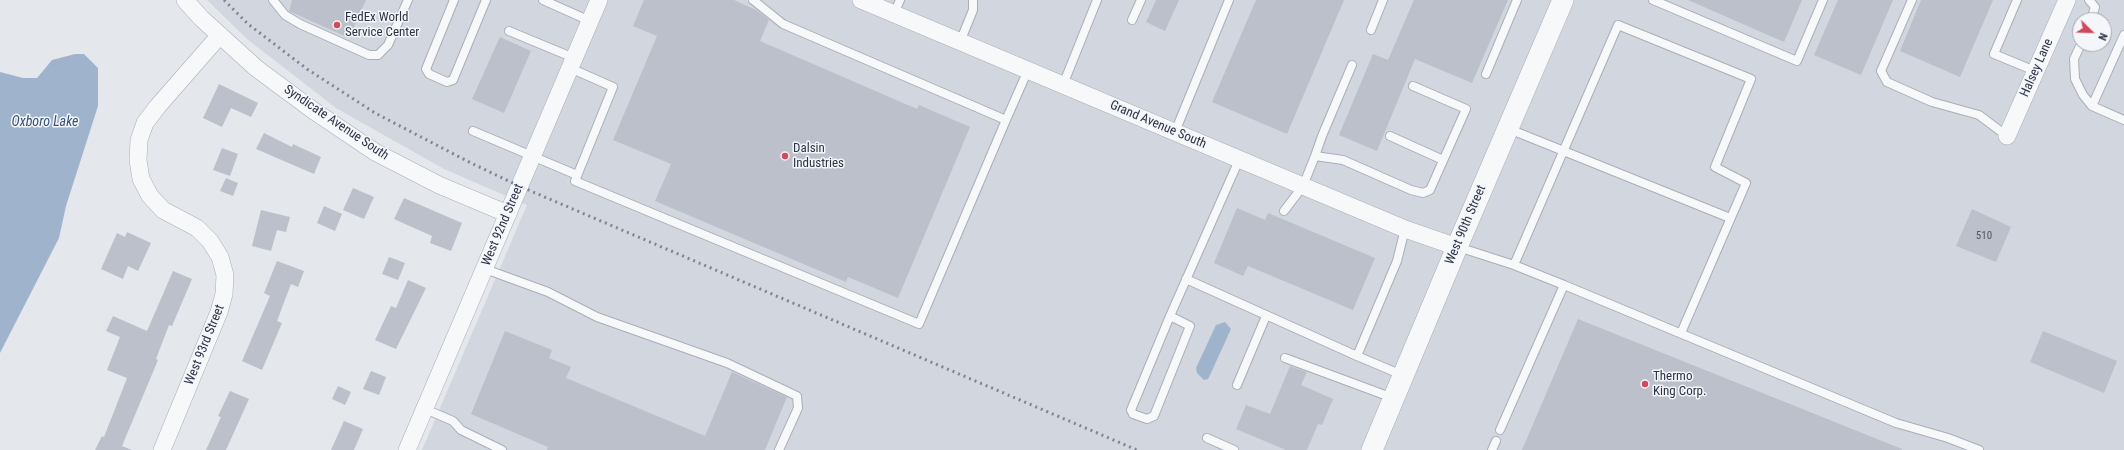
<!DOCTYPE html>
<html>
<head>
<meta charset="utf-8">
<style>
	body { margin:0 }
	#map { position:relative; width:2124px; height:450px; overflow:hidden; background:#e4e7ec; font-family:"Roboto Condensed",sans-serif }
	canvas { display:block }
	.north { position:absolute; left:2072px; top:12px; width:40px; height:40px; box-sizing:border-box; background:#f4f6f9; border:1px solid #a4a8b1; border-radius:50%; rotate:113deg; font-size:11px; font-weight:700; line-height:16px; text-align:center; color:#2b3445 }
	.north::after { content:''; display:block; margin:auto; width:14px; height:18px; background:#d1495b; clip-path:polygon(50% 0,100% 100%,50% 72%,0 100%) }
</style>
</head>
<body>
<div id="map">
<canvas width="2124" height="450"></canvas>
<div class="north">N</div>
</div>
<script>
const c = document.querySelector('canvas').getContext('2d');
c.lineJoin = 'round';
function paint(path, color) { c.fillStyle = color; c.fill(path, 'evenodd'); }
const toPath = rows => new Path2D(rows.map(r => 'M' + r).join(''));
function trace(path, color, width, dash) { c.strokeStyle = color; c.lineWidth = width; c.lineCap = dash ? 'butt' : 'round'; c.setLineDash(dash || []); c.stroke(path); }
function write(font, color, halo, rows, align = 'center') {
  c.font = font + ' "Roboto Condensed",sans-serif'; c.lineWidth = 3; c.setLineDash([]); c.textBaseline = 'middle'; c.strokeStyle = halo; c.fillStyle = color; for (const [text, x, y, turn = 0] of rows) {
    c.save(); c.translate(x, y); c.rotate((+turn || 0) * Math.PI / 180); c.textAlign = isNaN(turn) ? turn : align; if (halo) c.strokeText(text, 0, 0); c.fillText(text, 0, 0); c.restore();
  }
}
paint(toPath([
	[207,0,2124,0,2124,450,422,450,527,205,444,169,336,108,247,39],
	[2080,20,2104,20,2104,44,2080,44]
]), '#d2d6de');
paint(toPath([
	[75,54,84,54,98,68,98,106,66,206,59,238,0,353,0,72,23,78,37,78,52,60],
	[1225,322,1231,329,1210,375,1208,379,1204,380,1197,373,1196,368,1216,325]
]), '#9fb4cc');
paint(toPath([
	[292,0,366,0,349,38,289,11],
	[644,0,734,0,756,10,769,20,760,41,917,109,919,105,970,127,898,298,848,277,846,282,655,201,671,164,613,140,657,36,633,26],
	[1156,0,1179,0,1165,31,1146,22],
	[1256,0,1344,0,1287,134,1212,102],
	[1414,0,1508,0,1472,83,1415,59,1377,151,1339,135,1373,54,1388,60],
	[1688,0,1802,0,1784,42],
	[1838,0,1893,0,1861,75,1814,55],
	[1921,0,1993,0,1960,77,1900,51],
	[500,37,531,51,504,113,472,99],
	[219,84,258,103,251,117,231,108,222,127,203,118],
	[264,133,292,147,293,144,321,157,314,174,256,149],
	[222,148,238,154,230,176,213,170],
	[226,178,238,183,233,196,220,191],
	[353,188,374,197,364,219,343,210],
	[404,198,462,223,451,251,430,243,432,236,394,219],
	[324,206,342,214,335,231,317,223],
	[1237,208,1265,220,1268,213,1375,258,1353,310,1248,266,1243,276,1214,263],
	[1972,209,2011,227,1996,262,1956,246],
	[261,210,290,217,286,232,277,230,271,251,252,246],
	[127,232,151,243,138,271,128,266,123,279,101,269,117,233,125,237],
	[389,257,405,263,398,280,382,274],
	[277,261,304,271,298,287,291,284,277,321,282,323,262,370,242,361,270,296,264,293],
	[173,271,192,279,172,326,169,325,156,359,158,360,122,446,132,450,95,450,102,436,104,437,127,378,107,370,120,337,106,331,113,316,147,331],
	[408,280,426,288,396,349,375,340,391,306,396,308],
	[1578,319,1902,449,1902,450,1522,450],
	[505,331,552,350,549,358,571,367,566,378,705,436,732,372,787,397,765,450,547,450,548,447,471,414],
	[2043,331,2117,361,2104,393,2030,362],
	[1290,366,1307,372,1301,385,1333,399,1322,425,1318,424,1307,450,1286,450,1236,429,1246,405,1270,414],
	[371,371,386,377,379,395,363,389],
	[338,386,351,392,345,405,332,399],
	[230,391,249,399,226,450,206,450,221,417,218,416],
	[344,421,363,429,354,450,331,450]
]), '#bbc0ca');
const service = toPath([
	[273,0,285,15,300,24,369,55,378,55,388,45,408,0],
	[454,0,426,69,429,74,447,82,453,80,486,0],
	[543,0,590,21],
	[753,0,783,24,1006,120,1028,70],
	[1653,0,1797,61,1823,0],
	[1912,0,1881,71,1887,82,1932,102,1979,115,2007,136],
	[2017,0,1994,54,2035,71],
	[2089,0,2095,7,2091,20],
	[894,14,900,0],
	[1132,20,1141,0],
	[1371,30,1383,0],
	[509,31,574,58],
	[960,42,973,10,973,0],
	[2081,44,2074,59,2075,79,2083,95,2092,106,2124,120],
	[1352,65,1322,136,1315,156,1343,160,1411,190,1423,193,1430,190,1466,109,1413,86],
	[570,68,613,87,575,181,919,324,1006,120],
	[1486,74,1517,0],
	[1063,85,1097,0],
	[2092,106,2124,35],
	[1509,129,1730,218],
	[473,131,577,175],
	[1175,132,1229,0],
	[1390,136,1443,160],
	[1284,211,1303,186,1315,156],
	[1458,247,1514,265,1564,285,1500,430],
	[1514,265,1618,25,1751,79,1715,167,1746,183,1681,333],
	[485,269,548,292,597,317,727,363,797,396,798,408,779,450],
	[1186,279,1357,356],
	[1564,285,1896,423,1948,438,1979,450],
	[1170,316,1190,326,1154,416,1147,419,1133,414,1131,410,1170,316,1239,160],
	[1285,358,1393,398],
	[1402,375,1357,356,1397,261,1405,229],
	[1237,385,1266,316],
	[425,409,453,421,461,430,502,450],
	[1207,438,1234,450],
	[1492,450,1496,441]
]);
const minor = toPath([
	[185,0,201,18,256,68,314,111,375,152,439,185,508,214],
	[861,0,1405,229,1457,247],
	[2007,136,2067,0],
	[162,450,219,312,224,294,225,275,220,257,210,241,197,228,163,210,150,196,141,179,138,160,139,140,145,123,158,106,220,35],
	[407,450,599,0]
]);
const tertiary = toPath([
	[1372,450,1457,247,1563,0]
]);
trace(service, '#a9aeb7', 10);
trace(minor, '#a9aeb7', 18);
trace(tertiary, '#a9aeb7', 22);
trace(service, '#f7f8fa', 8);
trace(minor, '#f7f8fa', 17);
trace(tertiary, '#f7f8fa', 21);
trace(toPath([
	[224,0,248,24,307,69,375,113,471,163,519,186,1137,450]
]), '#7d8696', 3, [2, 4]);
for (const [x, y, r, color] of [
	[337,25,4,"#d1495b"],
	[785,156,4,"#d1495b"],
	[1645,384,4,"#d1495b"]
]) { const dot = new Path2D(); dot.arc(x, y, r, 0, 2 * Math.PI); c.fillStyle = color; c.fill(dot); trace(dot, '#f4f6f9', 1.5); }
write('11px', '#4f5766', null, [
	["510",1984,236]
]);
write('13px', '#2b3445', '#f4f6f9', [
	["FedEx World",345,18],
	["Service Center",345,33],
	["Dalsin",793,149],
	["Industries",793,164],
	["Thermo",1653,377],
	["King Corp.",1653,392]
], 'left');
write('13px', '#2b3445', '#f4f6f9', [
	["Halsey Lane",2037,68,-66],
	["Syndicate Avenue South",336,123,34],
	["Grand Avenue South",1158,125,23],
	["West 92nd Street",503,225,-67],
	["West 90th Street",1466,225,-67],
	["West 93rd Street",205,345,-68]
]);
write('italic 14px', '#34527a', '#f4f6f9', [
	["Oxboro Lake",45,122]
]);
</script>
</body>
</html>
